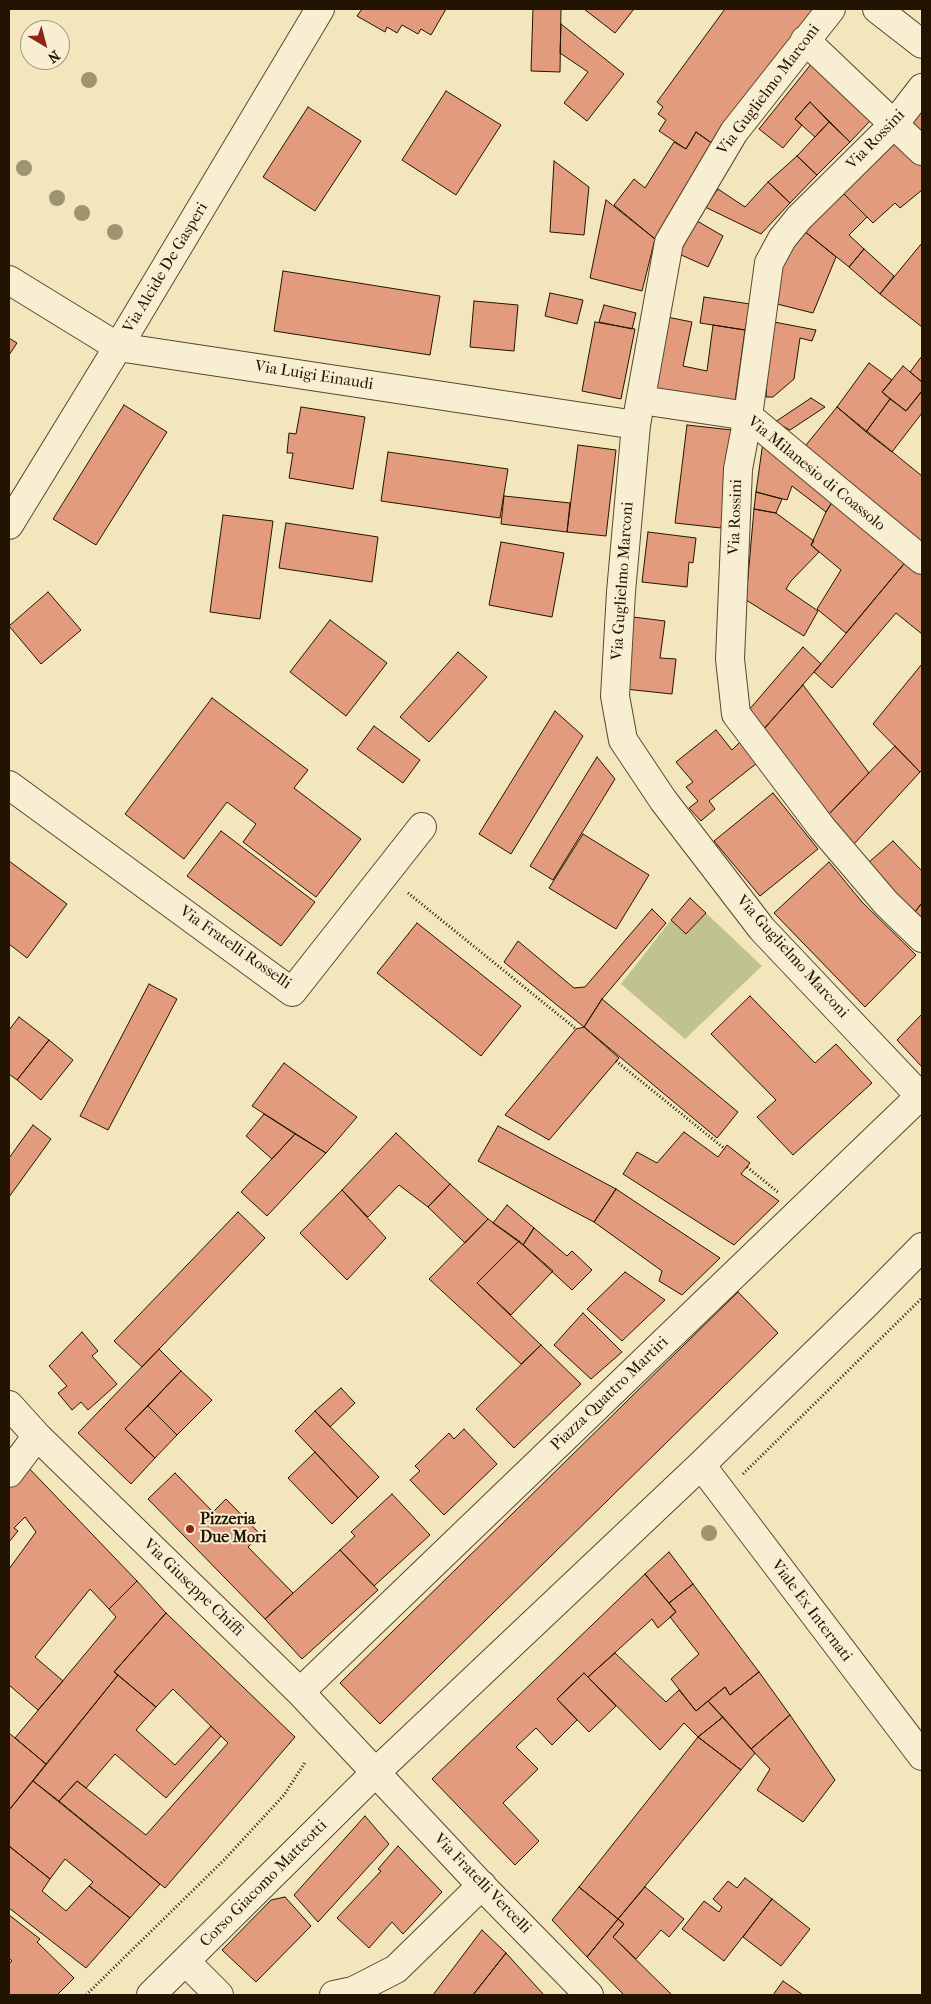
<!DOCTYPE html>
<html>
<head>
<meta charset="utf-8">
<style>
	body { margin:0 }
	#map { position:relative; width:931px; height:2004px; overflow:hidden; background:#f4e6bc; font-family:"IM FELL French Canon",serif }
	canvas { display:block }
	.frame { position:absolute; inset:0; border:10px solid #231401; pointer-events:none }
	.north { position:absolute; left:20px; top:20px; width:50px; height:50px; box-sizing:border-box; background:#f8efd3; border:1px solid #a3977f; border-radius:50%; rotate:143deg; font-size:14px; font-weight:700; line-height:20px; text-align:center; color:#231401 }
	.north::after { content:''; display:block; margin:auto; width:18px; height:22px; background:#8f2418; clip-path:polygon(50% 0,100% 100%,50% 72%,0 100%) }
</style>
</head>
<body>
<div id="map">
<canvas width="931" height="2004"></canvas>
<div class="frame"></div>
<div class="north">N</div>
</div>
<script>
const c = document.querySelector('canvas').getContext('2d');
c.lineJoin = 'round';
function paint(path, color) { c.fillStyle = color; c.fill(path, 'evenodd'); }
const toPath = rows => new Path2D(rows.map(r => 'M' + r).join(''));
function trace(path, color, width, dash) { c.strokeStyle = color; c.lineWidth = width; c.lineCap = dash ? 'butt' : 'round'; c.setLineDash(dash || []); c.stroke(path); }
function write(font, color, halo, rows, align = 'center') {
  c.font = font + ' "IM FELL French Canon",serif'; c.lineWidth = 4; c.setLineDash([]); c.textBaseline = 'middle'; c.strokeStyle = halo; c.fillStyle = color; for (const [text, x, y, turn = 0] of rows) {
    c.save(); c.translate(x, y); c.rotate((+turn || 0) * Math.PI / 180); c.textAlign = isNaN(turn) ? turn : align; if (halo) c.strokeText(text, 0, 0); c.fillText(text, 0, 0); c.restore();
  }
}
paint(toPath([
	[706,913,762,966,685,1039,621,984,671,920,686,934]
]), '#c0c38d');
const building = toPath([
	[362,9,446,9,431,35,421,29,418,34,402,25,397,33,387,27,385,32,357,16,362,9],
	[533,9,561,9,560,72,531,71,533,9],
	[584,9,634,9,615,33,584,9],
	[725,9,815,9,713,144,696,132,686,149,659,131,666,120,658,114,663,107,657,102,725,9],
	[561,24,624,74,587,121,564,103,588,72,560,53,561,24],
	[812,63,871,120,850,142,810,102,795,119,802,125,783,148,759,129,812,63],
	[446,91,501,125,456,195,402,160,446,91],
	[810,102,829,122,815,137,795,119,810,102],
	[922,104,922,137,905,120,922,104],
	[308,107,361,141,315,211,263,177,308,107],
	[829,122,850,142,817,175,797,156,829,122],
	[696,132,713,144,655,239,614,205,634,179,645,188,674,142,686,149,696,132],
	[893,135,922,165,922,190,900,208,895,203,873,223,840,190,893,135],
	[797,156,817,175,790,203,768,182,797,156],
	[554,161,589,187,584,235,550,232,554,161],
	[768,182,790,203,761,234,705,207,718,189,745,207,768,182],
	[843,193,867,217,849,235,864,249,849,267,803,230,843,193],
	[606,200,655,239,642,291,590,278,606,200],
	[697,221,723,236,708,267,679,254,697,221],
	[803,230,836,257,813,313,773,303,785,252,803,230],
	[922,243,922,327,880,294,922,243],
	[864,249,894,276,880,294,849,267,864,249],
	[283,271,440,296,430,355,274,331,283,271],
	[550,293,583,300,577,324,545,316,550,293],
	[704,297,750,304,745,330,700,323,704,297],
	[474,301,518,305,514,351,470,347,474,301],
	[604,305,636,313,632,329,599,322,604,305],
	[667,317,692,322,683,366,707,371,713,325,745,330,734,409,653,394,667,317],
	[595,322,635,329,621,399,582,391,595,322],
	[774,322,816,330,812,341,800,338,794,379,773,397,766,397,768,363,774,322],
	[9,338,17,343,9,355,9,338],
	[922,356,922,382,910,372,922,356],
	[869,363,892,380,882,392,890,399,866,432,837,407,869,363],
	[903,366,922,382,922,391,906,411,882,392,903,366],
	[922,391,922,413,892,452,866,432,890,399,906,411,922,391],
	[811,398,825,407,790,430,775,422,811,398],
	[124,405,167,432,96,545,53,519,124,405],
	[301,407,365,417,353,489,289,478,293,453,287,453,289,433,296,434,301,407],
	[837,407,922,476,922,547,802,450,837,407],
	[687,425,732,430,721,528,675,523,687,425],
	[763,442,834,499,826,512,792,486,787,500,756,492,763,442],
	[578,445,616,450,606,536,567,532,578,445],
	[388,452,508,469,500,518,381,501,388,452],
	[756,492,782,499,776,513,754,509,756,492],
	[504,496,570,503,567,532,501,524,504,496],
	[834,499,908,559,846,633,817,609,841,570,811,545,826,512,834,499],
	[754,509,776,513,814,541,811,545,819,552,791,581,786,589,818,611,804,636,746,600,754,509],
	[223,515,273,521,260,619,210,612,223,515],
	[286,523,378,537,372,582,279,568,286,523],
	[648,532,696,538,693,563,689,562,687,587,642,582,648,532],
	[501,542,564,553,552,617,489,605,501,542],
	[908,559,922,571,922,634,896,613,832,688,814,672,908,559],
	[48,592,81,630,41,664,9,626,48,592],
	[633,617,665,621,660,658,676,659,672,694,625,689,633,617],
	[330,620,387,663,346,716,290,672,330,620],
	[803,647,821,664,763,730,748,711,803,647],
	[458,652,487,677,429,742,400,717,458,652],
	[922,664,922,770,920,772,873,724,922,664],
	[803,685,869,773,829,814,763,730,803,685],
	[212,698,308,770,294,788,361,839,316,897,243,842,256,824,227,802,184,859,125,814,212,698],
	[555,711,583,736,511,854,479,834,555,711],
	[374,726,420,760,403,783,357,749,374,726],
	[716,730,732,750,740,742,757,763,709,801,715,809,701,821,689,808,698,801,686,787,693,782,676,762,716,730],
	[895,746,920,772,854,844,829,814,895,746],
	[597,757,615,779,553,880,530,866,597,757],
	[773,793,818,849,760,896,714,841,773,793],
	[221,831,315,902,281,946,187,876,221,831],
	[583,834,649,875,616,929,549,888,583,834],
	[893,841,922,871,922,903,914,913,868,863,893,841],
	[9,861,67,904,27,958,9,944,9,861],
	[829,862,862,902,916,955,865,1007,774,913,829,862],
	[690,898,706,913,686,934,671,920,690,898],
	[922,903,922,920,914,913,922,903],
	[652,909,666,923,602,999,584,1027,504,962,518,941,574,988,585,987,652,909],
	[417,923,521,1006,481,1056,377,973,417,923],
	[149,984,177,999,108,1130,80,1116,149,984],
	[750,996,815,1063,836,1044,872,1083,793,1155,757,1117,776,1100,711,1034,750,996],
	[602,999,738,1112,717,1138,584,1027,602,999],
	[922,1014,922,1067,897,1040,922,1014],
	[19,1017,49,1040,17,1080,9,1074,9,1030,19,1017],
	[584,1027,619,1058,549,1140,505,1115,576,1029,584,1027],
	[49,1040,73,1060,41,1100,17,1080,49,1040],
	[284,1063,357,1117,326,1153,252,1106,284,1063],
	[264,1114,295,1134,272,1159,246,1136,264,1114],
	[33,1125,51,1139,9,1197,9,1158,33,1125],
	[498,1126,616,1189,594,1222,478,1161,498,1126],
	[684,1132,718,1157,727,1145,750,1163,741,1174,779,1201,734,1245,623,1174,637,1152,657,1163,684,1132],
	[396,1133,450,1184,428,1207,399,1185,368,1217,342,1190,396,1133],
	[295,1134,326,1153,267,1216,241,1192,295,1134],
	[450,1184,488,1219,465,1243,428,1207,450,1184],
	[616,1189,720,1258,682,1295,659,1281,662,1271,594,1222,616,1189],
	[342,1190,386,1238,347,1280,300,1233,342,1190],
	[507,1205,534,1228,523,1245,493,1223,507,1205],
	[238,1212,265,1238,142,1367,114,1341,238,1212],
	[488,1219,519,1241,477,1283,541,1345,521,1364,429,1279,488,1219],
	[534,1228,567,1256,572,1251,592,1270,572,1290,523,1245,534,1228],
	[519,1241,553,1271,511,1315,477,1283,519,1241],
	[625,1272,665,1300,622,1341,587,1309,625,1272],
	[738,1292,778,1333,380,1724,340,1683,738,1292],
	[583,1313,622,1352,591,1379,554,1345,583,1313],
	[82,1332,98,1351,92,1356,117,1384,88,1410,81,1402,72,1410,58,1393,67,1386,49,1366,82,1332],
	[541,1345,581,1384,514,1448,476,1409,541,1345],
	[159,1349,181,1371,125,1429,155,1458,131,1484,78,1433,159,1349],
	[181,1371,212,1400,177,1435,148,1406,181,1371],
	[341,1388,355,1403,330,1427,315,1411,341,1388],
	[148,1406,177,1435,155,1458,125,1429,148,1406],
	[315,1411,379,1477,358,1498,295,1431,315,1411],
	[464,1429,497,1464,444,1515,410,1480,420,1471,415,1466,449,1433,454,1439,464,1429],
	[315,1452,358,1498,332,1524,288,1478,315,1452],
	[23,1462,137,1581,109,1609,90,1589,35,1657,63,1681,38,1710,9,1685,9,1569,36,1532,25,1517,14,1528,18,1531,9,1542,9,1481,23,1462],
	[175,1473,213,1512,226,1499,261,1535,248,1547,293,1593,265,1619,148,1499,175,1473],
	[392,1494,430,1535,374,1586,340,1550,355,1536,351,1532,392,1494],
	[340,1550,378,1590,302,1659,265,1619,340,1550],
	[669,1552,693,1584,669,1603,645,1574,669,1552],
	[645,1574,676,1612,658,1628,652,1619,588,1677,584,1673,557,1699,577,1720,552,1745,536,1728,516,1747,538,1769,503,1803,539,1841,515,1865,432,1779,645,1574],
	[137,1581,166,1613,114,1672,118,1675,46,1764,15,1738,116,1617,109,1609,137,1581],
	[693,1584,759,1672,730,1695,725,1687,696,1711,671,1679,699,1654,670,1617,676,1612,669,1603,693,1584],
	[166,1613,295,1737,165,1888,59,1801,77,1781,146,1835,228,1743,173,1689,156,1707,114,1672,166,1613],
	[615,1653,666,1702,679,1690,696,1711,708,1701,723,1717,698,1737,684,1723,660,1750,588,1677,615,1653],
	[759,1672,790,1715,751,1749,708,1701,725,1687,730,1695,759,1672],
	[584,1673,616,1706,589,1732,557,1699,584,1673],
	[118,1675,156,1707,136,1730,175,1765,211,1726,221,1736,166,1798,115,1754,86,1788,77,1781,59,1801,33,1781,118,1675],
	[790,1715,835,1780,803,1822,757,1790,770,1769,751,1749,790,1715],
	[723,1717,755,1753,741,1770,698,1737,723,1717],
	[9,1733,46,1764,9,1810,9,1733],
	[698,1737,741,1770,618,1919,579,1887,698,1737],
	[33,1781,160,1884,130,1918,89,1886,93,1882,65,1859,50,1879,9,1846,9,1810,33,1781],
	[365,1816,389,1844,318,1922,294,1895,365,1816],
	[9,1846,50,1879,42,1891,66,1911,89,1886,130,1918,86,1968,9,1908,9,1846],
	[398,1846,442,1892,403,1934,392,1922,369,1948,337,1918,381,1871,378,1869,398,1846],
	[745,1878,772,1899,724,1961,682,1929,704,1901,719,1912,722,1907,713,1899,728,1881,737,1888,745,1878],
	[579,1887,618,1919,587,1957,552,1920,579,1887],
	[645,1887,684,1919,669,1937,661,1930,636,1959,613,1937,624,1924,618,1919,645,1887],
	[285,1897,311,1926,256,1982,222,1950,271,1900,285,1897],
	[772,1899,810,1929,781,1966,743,1937,772,1899],
	[9,1915,40,1939,37,1942,74,1978,57,1995,9,1995,9,1964,12,1961,9,1958,9,1915],
	[618,1919,624,1924,613,1937,672,1995,624,1995,587,1957,618,1919],
	[482,1930,506,1953,473,1995,433,1995,482,1930],
	[506,1953,544,1995,473,1995,506,1953],
	[783,1981,803,1995,773,1995,783,1981]
]);
paint(building, '#e29c7d');
trace(building, '#231401', 1);
const street = toPath([
	[831,9,734,132,669,242,636,425,621,592,615,696,623,740,663,800,762,929,922,1098],
	[877,9,922,44],
	[805,40,922,151],
	[922,88,895,123,799,218,782,239,769,263,748,416,738,469,730,659,736,714,822,828,886,903,922,938],
	[9,280,118,347,636,425],
	[641,400,748,416,922,560],
	[9,525,118,347,320,9],
	[9,785,292,992,422,827],
	[9,1405,37,1436,300,1692,482,1886,589,1995],
	[701,1465,922,1756],
	[9,1473,37,1436],
	[300,1692,920,1096],
	[186,1962,219,1995],
	[151,1995,376,1772,701,1465,865,1305,922,1247],
	[334,1995,353,1991,396,1969,482,1885]
]);
trace(street, '#574830', 30);
trace(toPath([
	[408,893,576,1029],
	[616,1061,725,1149],
	[747,1167,779,1193],
	[743,1474,922,1298],
	[86,1995,225,1859,284,1795,306,1761]
]), '#231401', 3, [1, 2.5]);
trace(street, '#f8efd3', 28);
c.fillStyle = '#9f9470';
for (const [x, y] of [
	[89,80],
	[24,168],
	[57,198],
	[82,213],
	[115,232],
	[709,1533]
]) { c.beginPath(); c.arc(x, y, 8, 0, 2 * Math.PI); c.fill(); }
for (const [x, y, r, color] of [
	[190,1529,5,"#8f2418"]
]) { const dot = new Path2D(); dot.arc(x, y, r, 0, 2 * Math.PI); c.fillStyle = color; c.fill(dot); trace(dot, '#f8efd3', 2); }
write('16px', '#231401', '#f8efd3', [
	["Via Guglielmo Marconi",769,90,-53],
	["Via Rossini",876,140,-46],
	["Via Alcide De Gasperi",166,268,-59],
	["Via Luigi Einaudi",314,376,9],
	["Via Milanesio di Coassolo",816,474,39],
	["Via Rossini",736,517,-88],
	["Via Guglielmo Marconi",623,581,-86],
	["Via Fratelli Rosselli",235,948,35],
	["Via Guglielmo Marconi",792,957,48],
	["Piazza Quattro Martiri",610,1394,-44],
	["Via Giuseppe Chiffi",193,1588,44],
	["Viale Ex Internati",811,1611,53],
	["Corso Giacomo Matteotti",264,1884,-45],
	["Via Fratelli Vercelli",482,1884,46]
]);
write('bold 16px', '#231401', '#f8efd3', [
	["Pizzeria",200,1520],
	["Due Mori",200,1538]
], 'left');
</script>
</body>
</html>
